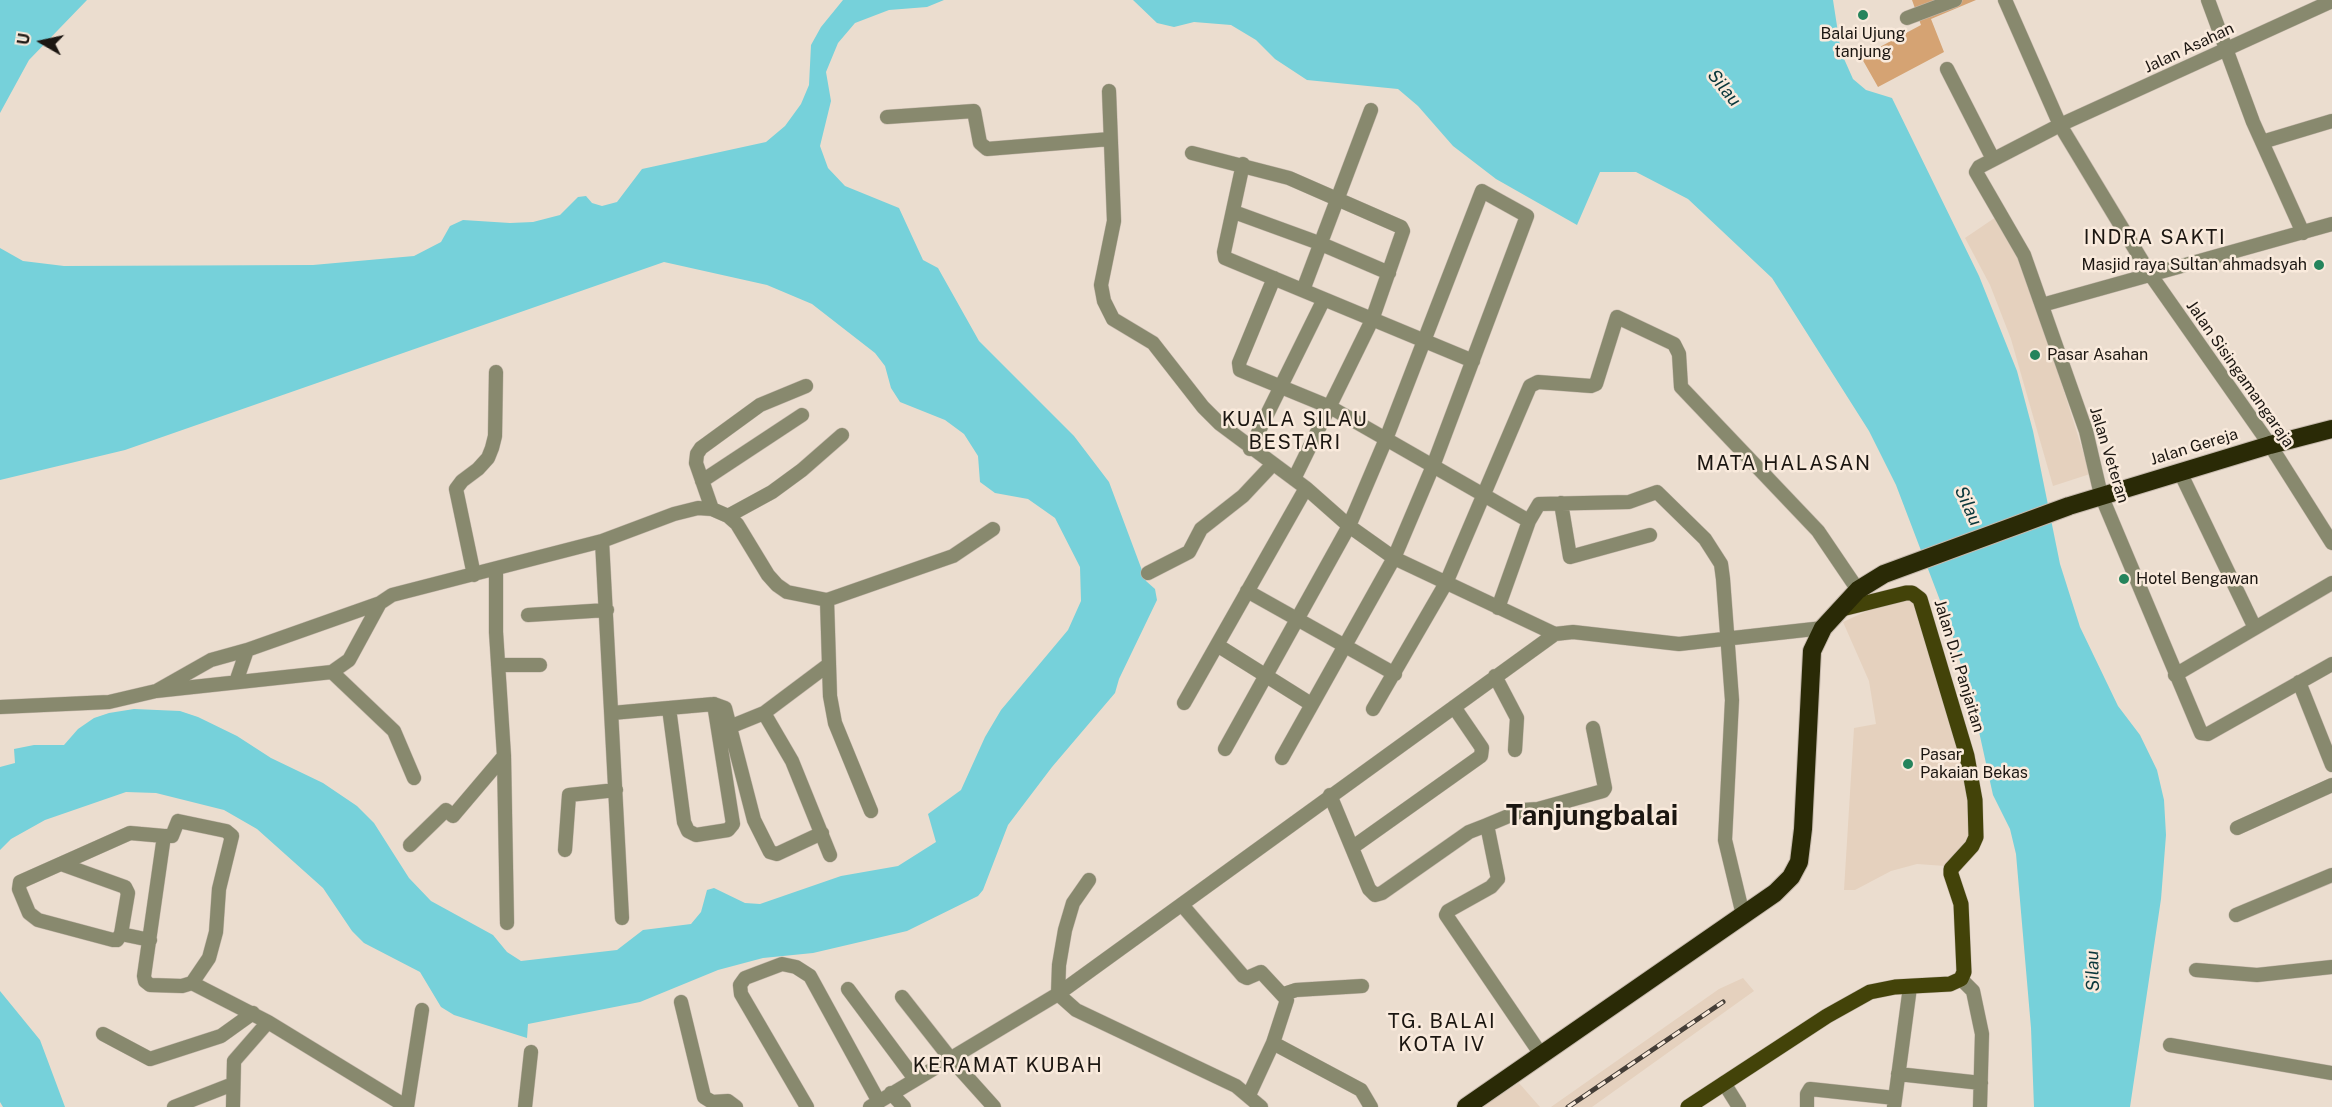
<!DOCTYPE html>
<html>
<head>
<meta charset="utf-8">
<style>
	body { margin:0 }
	#map { position:relative; width:2332px; height:1107px; overflow:hidden; background:#ebddcf; font-family:"Public Sans",sans-serif }
	canvas { display:block }
	.north { position:absolute; left:12px; top:12px; width:60px; height:60px; -webkit-text-stroke:4px #f9eadc; paint-order:stroke; rotate:279deg; font-size:16px; font-weight:700; line-height:24px; text-align:center; color:#1b1611 }
	.north::after { content:''; display:block; margin:auto; width:21px; height:27px; background:#1b1611; clip-path:polygon(50% 0,100% 100%,50% 72%,0 100%) }
</style>
</head>
<body>
<div id="map">
<canvas width="2332" height="1107"></canvas>
<div class="north">U</div>
</div>
<script>
const c = document.querySelector('canvas').getContext('2d');
c.lineJoin = 'round';
function paint(path, color) { c.fillStyle = color; c.fill(path, 'evenodd'); }
const toPath = rows => new Path2D(rows.map(r => 'M' + r).join(''));
function trace(path, color, width, dash) { c.strokeStyle = color; c.lineWidth = width; c.lineCap = dash ? 'butt' : 'round'; c.setLineDash(dash || []); c.stroke(path); }
function write(font, color, halo, rows, align = 'center') {
  c.font = font + ' "Public Sans",sans-serif'; c.lineWidth = 5; c.setLineDash([]); c.textBaseline = 'middle'; c.strokeStyle = halo; c.fillStyle = color; for (const [text, x, y, turn = 0] of rows) {
    c.save(); c.translate(x, y); c.rotate((+turn || 0) * Math.PI / 180); c.textAlign = isNaN(turn) ? turn : align; if (halo) c.strokeText(text, 0, 0); c.fillText(text, 0, 0); c.restore();
  }
}
paint(toPath([
	[1996,217,2023,261,2090,474,2053,486,2011,339,1990,285,1965,238],
	[1906,593,1912,593,1975,800,1976,837,1945,866,1917,864,1891,871,1855,890,1844,890,1854,728,1876,724,1869,681,1843,622],
	[1743,978,1754,991,1592,1107,1551,1107,1719,989],
	[1519,1083,1540,1107,1482,1107]
]), '#e5d1be');
paint(toPath([
	[1912,0,1976,0,1931,19,1944,52,1878,87,1861,57,1921,25]
]), '#d5a373');
paint(toPath([
	[0,0,87,0,29,60,0,113],
	[843,0,944,0,927,7,889,10,855,23,838,43,826,72,831,101,820,146,828,168,845,186,899,208,923,260,938,268,979,341,1074,436,1109,482,1146,581,1155,589,1157,600,1119,679,1115,693,1052,767,1008,825,983,890,978,896,907,931,813,953,763,958,718,970,640,1002,528,1024,527,1038,454,1015,441,1007,420,972,364,943,352,931,323,888,257,829,224,810,156,793,126,792,45,820,11,839,0,850,0,767,15,763,14,749,34,745,64,745,78,729,94,718,109,713,134,709,180,711,198,717,237,736,271,758,323,783,357,806,374,823,409,878,431,901,493,935,507,952,521,961,617,950,643,930,691,924,701,912,707,890,714,888,745,903,760,904,841,876,898,866,936,842,928,814,961,790,985,737,1001,710,1068,630,1081,601,1080,567,1055,518,1028,499,995,493,980,482,978,456,964,434,945,420,900,402,891,388,885,366,875,353,812,304,767,285,664,262,125,450,0,480,0,248,23,261,64,266,313,265,414,256,441,242,450,226,463,220,510,223,533,222,560,215,578,197,586,196,592,203,602,206,617,202,642,169,766,142,785,126,801,104,809,85,811,45,821,27],
	[1133,0,1833,0,1841,52,1853,79,1866,90,1892,98,1979,276,2017,371,2033,431,2060,564,2080,627,2118,706,2140,735,2157,770,2164,800,2166,835,2161,899,2130,1107,2034,1107,2031,1028,2016,854,2010,829,1993,795,1974,709,1949,624,1896,485,1869,431,1772,278,1688,199,1636,172,1600,172,1577,225,1496,179,1453,146,1418,106,1398,89,1307,80,1275,59,1256,40,1231,25,1194,22,1174,27,1157,23],
	[0,991,40,1040,65,1107,3,1107,0,1102]
]), '#76d1da');
const minor = toPath([
	[2005,0,2060,125,2150,274,2270,445,2332,543],
	[2208,0,2253,122,2303,233],
	[2332,1,2060,125,1979,167,1976,172,2024,255,2086,431,2101,495,2201,733,2208,734,2332,664],
	[1907,18,1955,0],
	[1947,69,1993,159],
	[1109,91,1114,221,1101,285,1104,301,1113,319,1153,343,1203,407,1220,424,1306,488,1349,526,1394,558,1555,634],
	[887,117,974,111,980,143,987,149,1110,139],
	[2262,142,2332,121],
	[1192,153,1289,178,1401,227,1403,231,1372,320,1294,479],
	[1243,164,1224,252,1225,258,1473,361],
	[1234,212,1319,243,1389,273],
	[1274,278,1239,363,1240,370,1330,407,1529,521],
	[1303,290,1371,110],
	[2042,305,2332,224],
	[1250,449,1324,299],
	[2180,472,2255,628],
	[702,481,802,415],
	[1561,503,1570,557,1650,535],
	[712,509,696,463,697,454,701,448,760,405,806,386],
	[728,516,772,492,802,470,842,435],
	[602,541,622,918],
	[496,569,496,632,504,756,507,923],
	[1148,573,1189,552,1201,529,1243,496,1273,464],
	[474,575,456,489,462,481,478,469,488,458,492,448,495,436,496,372],
	[1247,591,1395,674],
	[827,600,830,696,835,723,871,811],
	[1498,608,1529,521,1539,504,1629,502,1657,492,1705,539,1721,564,1723,579,1732,700,1725,840,1743,915],
	[528,615,607,610],
	[1217,645,1311,704],
	[498,665,540,665],
	[332,672,394,731,414,778],
	[2175,675,2332,583],
	[1495,676,1517,718,1515,750],
	[236,682,247,650,380,603],
	[2299,682,2332,765],
	[158,690,211,660,247,650],
	[1184,703,1306,488],
	[0,707,109,702,156,691,332,672,349,660,380,603,392,595,602,541,674,514,698,508,712,509,728,516,737,524,768,575,777,585,787,592,827,600,953,556,993,529],
	[669,708,684,822,688,831,696,835,728,830,733,824,714,704],
	[1373,709,1446,583,1530,386,1538,382,1591,386,1596,384,1617,317,1674,344,1679,354,1681,387,1818,531,1858,590],
	[612,713,714,704,725,708,754,820,770,852,777,854,822,833],
	[764,713,792,761,830,855],
	[732,726,764,713,828,665],
	[1225,749,1349,526,1386,439,1482,191,1527,216,1433,466,1394,558,1282,758],
	[1330,795,1369,889,1375,895,1382,893,1469,832,1487,825,1498,879,1491,887,1448,911,1446,915,1542,1056],
	[178,821,226,831,232,836,219,889,216,932,209,958,192,983,182,986,150,985,145,981,144,976,164,836,172,836,178,821],
	[1487,825,1523,810,1538,809,1603,791,1605,788,1593,728],
	[2237,828,2332,785],
	[410,845,446,810,453,816,504,756],
	[1353,847,1481,756,1482,748,1454,707],
	[565,850,569,795,616,790],
	[61,864,125,887,128,893,121,934,150,940],
	[1089,880,1073,903,1065,930,1059,965,1058,994,1076,1010,1236,1086,1261,1107],
	[1182,905,1243,976,1247,978,1261,972,1287,1000,1273,1043,1249,1095],
	[2236,915,2332,875],
	[121,934,117,940,113,940,38,920,29,913,19,889,20,882,130,833,164,836],
	[2196,970,2257,975,2332,967],
	[1961,979,1973,991,1982,1034,1980,1107],
	[192,983,268,1022,407,1107],
	[848,989,915,1079],
	[1284,994,1296,990,1362,986],
	[902,997,950,1058,994,1107],
	[681,1002,704,1097,712,1102,728,1101,736,1107],
	[103,1034,150,1059,221,1036,253,1013],
	[1273,1043,1361,1090,1371,1107],
	[2170,1045,2332,1073],
	[1898,1074,1981,1083],
	[1724,1083,1739,1107],
	[891,1093,904,1107],
	[174,1107,233,1084],
	[233,1107,234,1061,268,1022],
	[407,1107,422,1010],
	[525,1107,531,1052],
	[807,1107,741,994,740,985,745,978,782,964,796,967,810,976,879,1102],
	[870,1107,1058,994,1555,634,1573,632,1679,644,1823,628],
	[1807,1107,1807,1094,1810,1089,1895,1098],
	[1894,1107,1910,987]
]);
const major = toPath([
	[1688,1107,1827,1016,1870,992,1895,987,1950,984,1961,979,1964,972,1961,904,1951,874,1951,869,1972,846,1976,837,1975,800,1967,756,1920,599,1912,593,1906,593,1838,610]
]);
const highway = toPath([
	[1466,1107,1775,893,1791,877,1799,862,1803,829,1812,651,1823,628,1858,590,1884,574,2069,506,2270,445,2332,429]
]);
trace(minor, '#c6b9ad', 15);
trace(major, '#c6b9ad', 16);
trace(highway, '#c6b9ad', 20);
trace(minor, '#88896e', 14);
trace(major, '#434309', 15);
trace(highway, '#2a2a06', 18);
const rail = toPath([
	[1568,1107,1723,1002]
]);
trace(rail, '#453e37', 5);
trace(rail, '#f9eadc', 3, [9]);
for (const [x, y, r, color] of [
	[1863,15,6,"#25845c"],
	[2319,265,6,"#25845c"],
	[2035,355,6,"#25845c"],
	[2124,579,6,"#25845c"],
	[1908,764,6,"#25845c"]
]) { const dot = new Path2D(); dot.arc(x, y, r, 0, 2 * Math.PI); c.fillStyle = color; c.fill(dot); trace(dot, '#f9eadc', 2); }
write('16px', '#1b1611', '#f9eadc', [
	["Balai Ujung",1863,34,"center"],
	["tanjung",1863,52,"center"],
	["Masjid raya Sultan ahmadsyah",2307,265,"right"],
	["Pasar Asahan",2047,355],
	["Hotel Bengawan",2136,579],
	["Pasar",1920,755],
	["Pakaian Bekas",1920,773]
], 'left');
write('16px', '#1b1611', '#f9eadc', [
	["Jalan Asahan",2189,48,-25],
	["Jalan Sisingamangaraja",2240,374,55],
	["Jalan Gereja",2194,447,-17],
	["Jalan Veteran",2109,455,73],
	["Jalan D.I. Panjaitan",1959,666,73]
]);
write('italic 18px', '#09373b', '#f9eadc', [
	["Silau",1724,88,51],
	["Silau",1968,506,66],
	["Silau",2093,971,-91]
]);
c.letterSpacing = '1.5px';
write('20px', '#1b1611', '#f9eadc', [
	["INDRA SAKTI",2155,238],
	["KUALA SILAU",1295,420],
	["BESTARI",1295,443],
	["MATA HALASAN",1784,464],
	["TG. BALAI",1442,1022],
	["KOTA IV",1442,1045],
	["KERAMAT KUBAH",1008,1066]
]);
c.letterSpacing = '0px';
write('bold 28px', '#1b1611', '#f9eadc', [
	["Tanjungbalai",1592,816]
]);
</script>
</body>
</html>
